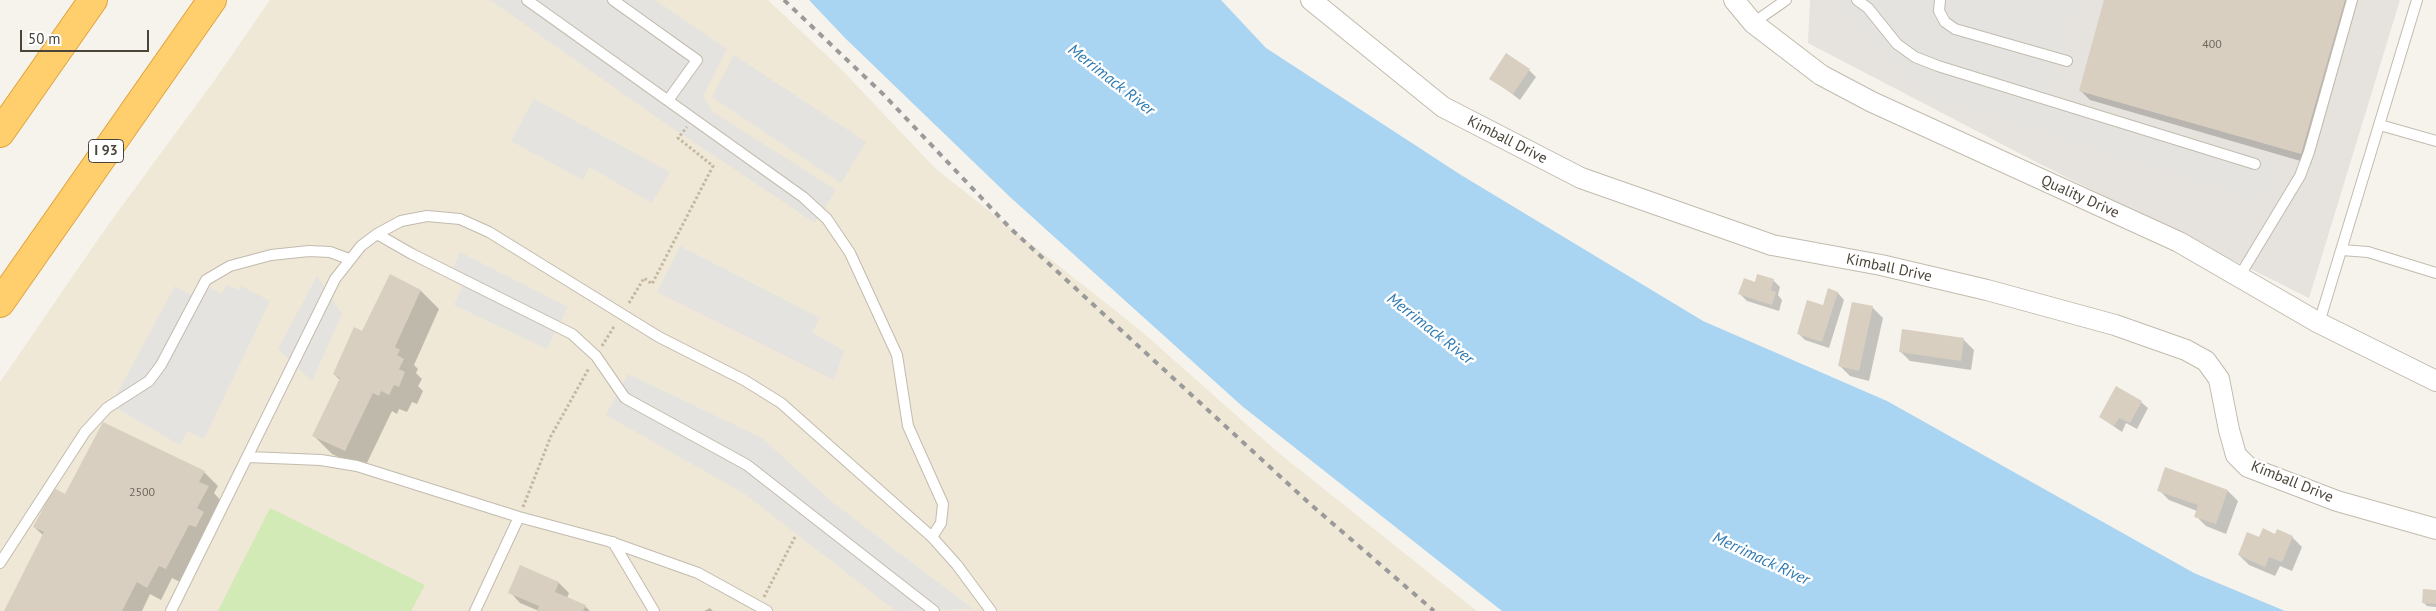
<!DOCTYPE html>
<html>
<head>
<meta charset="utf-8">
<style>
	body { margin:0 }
	#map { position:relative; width:2436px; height:611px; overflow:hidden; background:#f6f3ec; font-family:"PT Sans",sans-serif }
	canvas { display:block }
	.scale { position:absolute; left:20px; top:30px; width:129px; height:22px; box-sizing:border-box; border:2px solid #4b4439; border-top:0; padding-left:6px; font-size:15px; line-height:18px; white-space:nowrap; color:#4b4439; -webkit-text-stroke:4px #fff; paint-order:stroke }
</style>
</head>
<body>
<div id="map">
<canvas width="2436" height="611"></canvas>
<div class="scale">50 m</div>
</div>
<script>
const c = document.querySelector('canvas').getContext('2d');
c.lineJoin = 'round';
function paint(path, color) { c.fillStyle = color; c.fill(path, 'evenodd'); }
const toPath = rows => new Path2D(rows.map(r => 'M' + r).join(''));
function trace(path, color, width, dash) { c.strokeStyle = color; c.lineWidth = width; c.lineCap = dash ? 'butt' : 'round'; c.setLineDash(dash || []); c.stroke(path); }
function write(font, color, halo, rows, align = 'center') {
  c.font = font + ' "PT Sans",sans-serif'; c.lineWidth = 5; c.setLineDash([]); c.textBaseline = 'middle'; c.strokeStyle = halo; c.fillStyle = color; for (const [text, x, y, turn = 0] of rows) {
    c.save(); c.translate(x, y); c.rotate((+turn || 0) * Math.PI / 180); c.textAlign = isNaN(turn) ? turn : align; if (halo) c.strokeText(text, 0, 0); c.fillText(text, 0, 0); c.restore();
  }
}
paint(toPath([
	[1810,0,2400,0,2309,298,2038,163,1808,43]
]), '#e6e2dd');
paint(toPath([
	[270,0,768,0,839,67,936,169,1140,330,1280,454,1477,611,0,611,0,382,108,225,214,81]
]), '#efe8d6');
paint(toPath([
	[270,508,425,585,411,611,218,611]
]), '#d2eab5');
paint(toPath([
	[490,0,655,0,727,49,703,96,713,112,836,190,815,223,665,123],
	[1843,0,2077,0,2051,96,2277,162,2261,202,1920,93,1840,9],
	[734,55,866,142,841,183,712,97],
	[534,99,670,172,652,203,589,167,583,180,511,141],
	[680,246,820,318,812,332,844,351,834,380,657,292],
	[460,252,568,307,547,349,454,305,465,280,451,273],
	[317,276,342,314,312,381,278,349],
	[203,285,222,294,227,285,239,290,241,286,270,301,204,439,188,431,180,445,111,405,175,286,195,297],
	[628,374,762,438,832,502,973,609,896,611,745,494,606,415]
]), '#e5e3e0');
paint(toPath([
	[809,0,1221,0,1266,48,1461,175,1703,321,1887,401,2194,573,2285,611,1502,611,1242,406,1010,197,845,38]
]), '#a9d4f2');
paint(toPath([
	[2106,0,2358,0,2311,164,2090,100,2080,90],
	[1529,70,1536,77,1520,100,1491,78],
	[391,276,421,291,439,309,414,365,418,369,416,373,422,379,418,386,423,391,417,404,412,402,407,412,399,409,397,414,392,411,364,469,332,454,314,436,340,380,334,374,363,333],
	[1773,280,1780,287,1778,295,1782,300,1779,311,1747,301,1740,294,1756,284],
	[1829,290,1838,293,1844,300,1829,348,1805,340,1798,333,1824,306],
	[1853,303,1873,308,1883,318,1869,381,1850,376,1840,366],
	[1964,340,1974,350,1971,370,1910,361,1900,351],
	[2141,402,2148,408,2137,429,2126,423,2122,432,2100,417],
	[2166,469,2228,491,2238,501,2226,534,2206,526,2196,516,2197,511,2169,500,2159,490],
	[204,472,218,486,214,493,221,501,180,582,172,578,161,600,150,594,142,611,6,611,44,536,34,527,65,495],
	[2276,535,2292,537,2302,547,2292,571,2280,566,2275,576,2249,565,2239,555,2259,539],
	[520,567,559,583,569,593,567,598,585,606,590,611,539,611,520,603,510,592],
	[2436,591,2436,607,2427,606,2424,603],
	[710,608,713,611,704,611]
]), '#0003');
paint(toPath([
	[2104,0,2345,0,2301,154,2079,91],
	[1506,53,1530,69,1513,94,1489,79],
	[390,274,421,290,395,347,400,350,397,355,404,359,399,369,405,372,399,387,394,385,389,395,381,391,379,396,373,393,345,451,312,436,340,378,333,374,354,327,362,331],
	[1757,274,1774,279,1771,290,1776,292,1772,305,1738,294,1744,278,1755,282],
	[1828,288,1838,292,1822,342,1797,334,1807,300,1823,305],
	[1852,302,1873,306,1859,371,1838,366],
	[1902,329,1964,338,1961,361,1899,352],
	[2116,386,2142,401,2130,423,2119,418,2114,426,2099,417],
	[103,422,205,471,199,482,209,486,197,508,204,512,196,527,189,525,166,569,159,566,147,588,137,582,122,611,4,611,44,532,33,527,54,488,65,494],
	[2165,467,2228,490,2216,524,2194,517,2198,505,2157,491],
	[2263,528,2275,534,2277,529,2293,536,2282,562,2269,557,2265,567,2238,555,2247,532,2259,537],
	[520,565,559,582,555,592,586,605,583,611,537,611,539,606,508,593],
	[2423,589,2436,590,2436,604,2422,603]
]), '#d8cfc1');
const lane = toPath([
	[527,0,803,197,827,219,850,253,897,355,908,426,943,504,941,523,932,537],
	[613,0,697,60,669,99],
	[1857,0,1868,8,1897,44,1915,57,1938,66,2255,164],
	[1940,0,1939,11,1945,22,1955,29,2067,61],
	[1753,23,1786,0],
	[2380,125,2436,141],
	[377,234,412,254,572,334,596,356,625,398,747,465,934,611],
	[2342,250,2368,252,2436,273],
	[2239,277,2300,176,2309,152,2352,0],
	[2319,323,2417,0],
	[248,457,321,460,357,466,519,517,608,541,698,573,767,611],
	[613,542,654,611],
	[0,563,85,432,107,408,149,381,161,365,206,280,230,266,271,255,309,251,330,252,349,259],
	[171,611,335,279,361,246,377,234,401,221,427,216,460,219,489,232,659,337,744,380,781,403,932,537,957,565,991,611],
	[475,611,519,517]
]);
const street = toPath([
	[1311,0,1443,107,1581,178,1772,245,1881,265,1987,290,2115,325,2186,350,2206,361,2219,379,2229,430,2236,455,2248,467,2337,501,2436,529],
	[1734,0,1753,23,1821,75,1872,102,2179,242,2319,323,2436,381]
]);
const highway = toPath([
	[0,133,93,0],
	[0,303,212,0]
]);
trace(lane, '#c2bbae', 12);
trace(street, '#c2bbae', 22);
trace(highway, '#e0a43c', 30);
trace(toPath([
	[629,303,644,278,652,284,713,166,678,138,687,127],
	[602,346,615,325],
	[523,507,551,436,589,368],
	[764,597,795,537]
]), '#c4b79f', 3, [2.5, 2.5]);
trace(lane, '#fff', 10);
trace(street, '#fff', 20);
trace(highway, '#ffcf6e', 28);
trace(toPath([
	[784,0,884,95,1010,228,1309,503,1434,611]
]), '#9a9a9a', 4, [6, 6]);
write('12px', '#6e675b', null, [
	["400",2212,45],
	["2500",142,493]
]);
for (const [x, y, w] of [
	[106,151,35]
]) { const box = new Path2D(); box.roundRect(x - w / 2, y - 11.5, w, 23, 4); c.fillStyle = '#fff'; c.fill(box); trace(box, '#4b4439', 1); }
write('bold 14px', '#4b4439', null, [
	["I 93",106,151]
]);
write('15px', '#4b4439', '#fff', [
	["Kimball Drive",1507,140,27],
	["Quality Drive",2080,197,24],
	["Kimball Drive",1889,268,12],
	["Kimball Drive",2292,482,22]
]);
write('italic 16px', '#2e7ab2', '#fff', [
	["Merrimack River",1111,80,38],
	["Merrimack River",1430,329,38],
	["Merrimack River",1761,559,25]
]);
</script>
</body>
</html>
